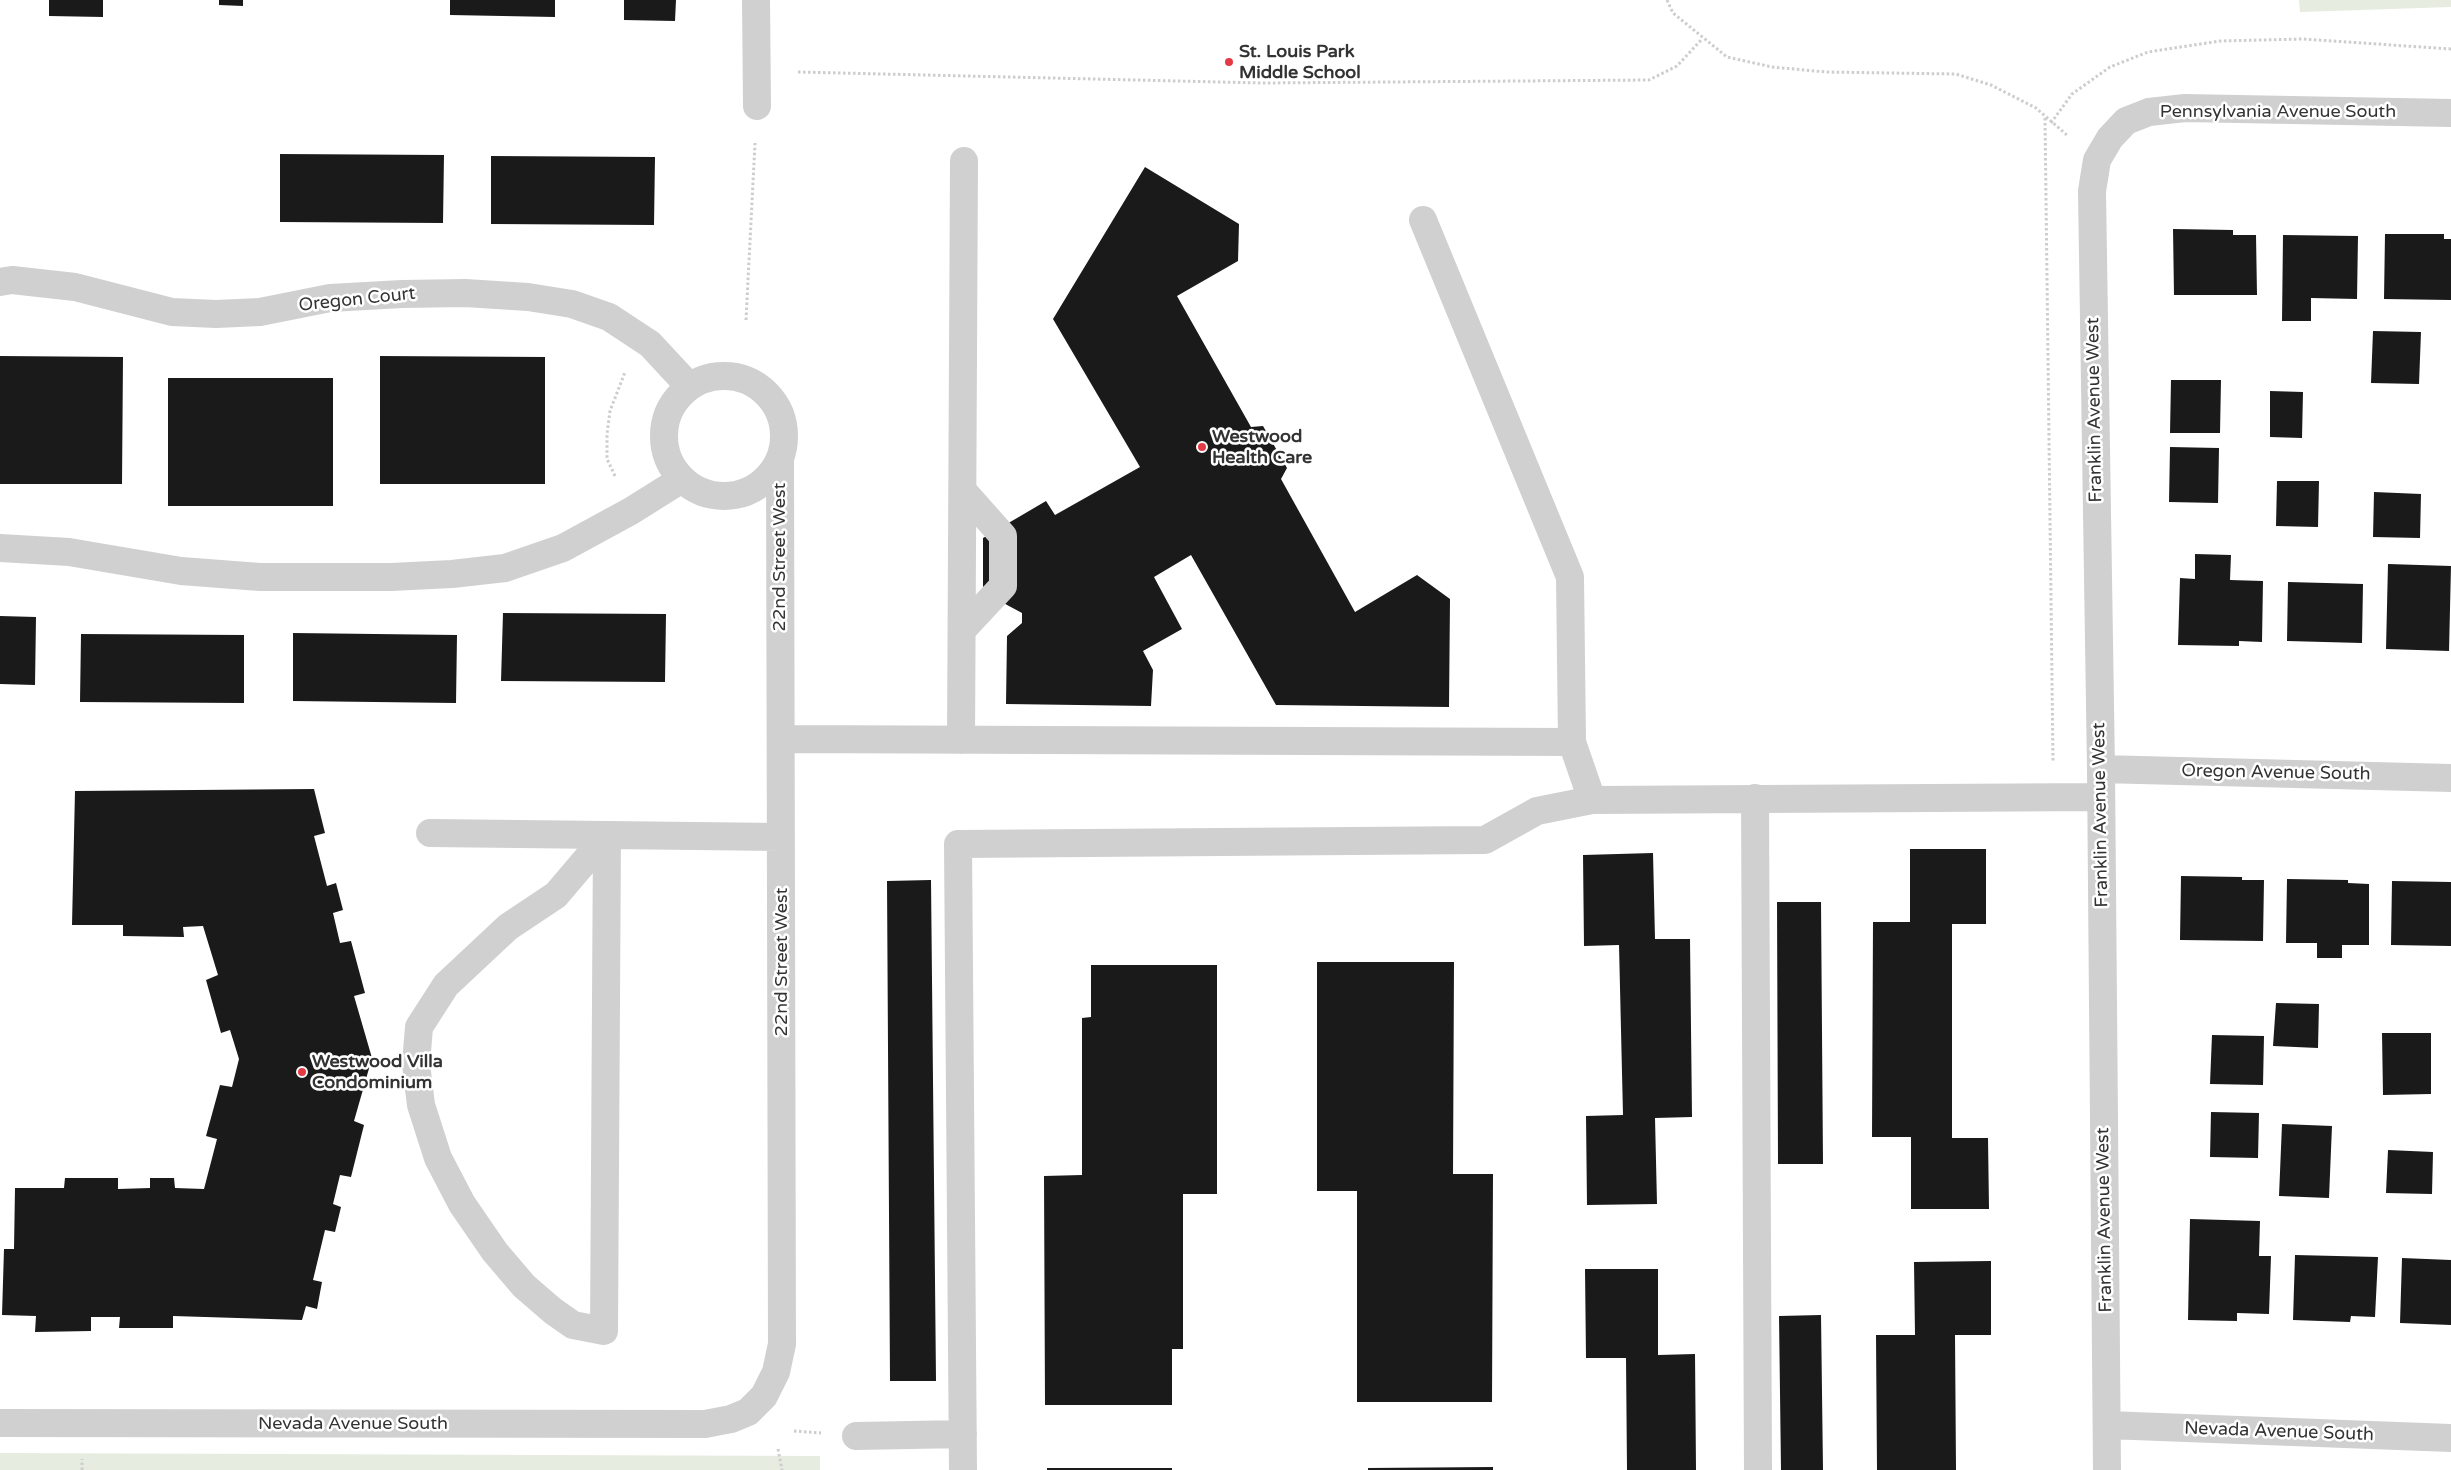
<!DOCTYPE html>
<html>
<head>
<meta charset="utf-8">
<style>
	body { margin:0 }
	canvas { display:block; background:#fff }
</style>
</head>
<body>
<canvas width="2451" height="1470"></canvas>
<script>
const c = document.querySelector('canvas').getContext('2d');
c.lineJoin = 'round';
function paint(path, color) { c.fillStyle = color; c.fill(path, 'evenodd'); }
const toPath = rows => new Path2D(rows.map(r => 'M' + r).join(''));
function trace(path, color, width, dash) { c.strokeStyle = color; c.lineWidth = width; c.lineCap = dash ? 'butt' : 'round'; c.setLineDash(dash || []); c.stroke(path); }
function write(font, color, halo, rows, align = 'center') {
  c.font = font + ' "Varela Round",sans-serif'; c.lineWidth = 5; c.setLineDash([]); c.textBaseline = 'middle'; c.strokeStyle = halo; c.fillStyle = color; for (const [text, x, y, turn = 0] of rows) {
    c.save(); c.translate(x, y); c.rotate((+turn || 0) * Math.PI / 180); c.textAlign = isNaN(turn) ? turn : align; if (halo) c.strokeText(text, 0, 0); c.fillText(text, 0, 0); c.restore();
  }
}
paint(toPath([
	[2299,0,2451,0,2451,7,2300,12],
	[0,1453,820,1456,820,1470,0,1470]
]), '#e6ecdf');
paint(toPath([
	[49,0,103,0,103,17,49,16],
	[219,0,243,0,243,6,219,5],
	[450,0,555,0,555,17,450,15],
	[624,0,676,0,675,21,624,20],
	[280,154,444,155,443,223,280,222],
	[491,156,655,157,654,225,491,224],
	[1145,167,1239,224,1238,261,1177,296,1251,427,1263,426,1287,468,1281,479,1355,612,1417,575,1450,599,1449,707,1276,705,1191,555,1154,577,1182,629,1143,651,1153,670,1151,706,1006,704,1007,636,1022,623,1022,613,983,592,983,538,1046,501,1055,515,1140,467,1053,319],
	[2173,229,2233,230,2233,235,2256,235,2257,295,2174,295],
	[2385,234,2444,234,2444,239,2451,239,2451,300,2384,299],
	[2283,235,2358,236,2357,299,2311,298,2311,321,2282,321],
	[2373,331,2421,332,2419,384,2371,383],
	[0,356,123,357,122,484,0,484],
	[380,356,545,357,545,484,380,484],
	[168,378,333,378,333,506,168,506],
	[2171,380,2221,380,2220,433,2170,433],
	[2270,391,2303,392,2302,438,2270,437],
	[2170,447,2219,448,2218,503,2169,502],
	[2277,481,2319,481,2318,527,2276,526],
	[2374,492,2421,494,2420,538,2373,537],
	[2195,554,2231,555,2230,580,2263,581,2262,642,2239,641,2239,646,2178,645,2180,578,2195,579],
	[2388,564,2451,566,2449,651,2386,649],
	[2288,582,2363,584,2362,643,2287,641],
	[503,613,666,614,665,682,501,681],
	[0,616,36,617,35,685,0,684],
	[293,633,457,635,456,703,293,701],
	[81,634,244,635,244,703,80,702],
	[314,789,325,833,314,836,327,886,336,883,343,910,333,913,340,943,351,941,365,993,354,996,372,1058,354,1121,364,1125,351,1177,340,1175,333,1204,341,1207,335,1232,325,1230,313,1280,322,1282,317,1309,306,1306,302,1320,173,1316,173,1328,119,1328,120,1317,91,1317,91,1331,35,1332,36,1316,2,1315,4,1249,14,1249,15,1188,64,1188,65,1178,118,1178,118,1189,150,1188,150,1178,174,1178,175,1188,204,1189,217,1139,206,1136,220,1085,232,1087,239,1059,230,1030,221,1033,206,980,218,975,203,926,183,927,184,937,123,936,123,925,72,925,75,791],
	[1910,849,1986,849,1986,924,1952,924,1952,1138,1988,1138,1989,1209,1911,1209,1911,1137,1872,1137,1873,922,1910,922],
	[1653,853,1655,939,1690,939,1692,1117,1655,1118,1657,1204,1587,1205,1586,1116,1623,1115,1619,945,1584,946,1583,855],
	[2181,876,2242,877,2242,880,2264,880,2263,941,2180,940],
	[2287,879,2348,880,2348,883,2369,884,2369,945,2342,945,2342,958,2317,958,2317,943,2286,943],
	[931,880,936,1381,890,1381,887,881],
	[2392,881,2451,882,2451,946,2391,945],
	[1777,902,1821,902,1823,1164,1778,1164],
	[1317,962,1454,962,1453,1174,1493,1174,1492,1402,1357,1402,1357,1191,1317,1191],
	[1091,965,1217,965,1217,1194,1183,1194,1183,1349,1172,1349,1172,1405,1045,1405,1044,1176,1082,1175,1082,1018,1091,1017],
	[2276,1003,2319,1004,2318,1048,2273,1046],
	[2382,1033,2431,1033,2431,1094,2383,1095],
	[2212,1035,2264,1036,2263,1085,2210,1084],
	[2211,1112,2259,1113,2258,1158,2210,1157],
	[2282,1124,2332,1126,2329,1198,2279,1196],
	[2388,1150,2433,1152,2432,1194,2386,1193],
	[2190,1219,2260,1221,2259,1256,2271,1256,2269,1314,2237,1313,2237,1321,2188,1320],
	[2295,1255,2378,1257,2375,1317,2351,1316,2350,1322,2293,1320],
	[2402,1258,2451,1260,2451,1325,2400,1323],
	[1991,1261,1991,1335,1955,1335,1956,1470,1877,1470,1876,1335,1915,1335,1914,1262],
	[1585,1269,1658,1269,1658,1355,1695,1354,1696,1470,1627,1470,1626,1358,1586,1358],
	[1821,1315,1823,1470,1781,1470,1779,1316],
	[1493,1467,1493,1470,1368,1470,1368,1468],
	[1047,1468,1172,1468,1172,1470,1047,1470]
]), '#1a1a1a');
trace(toPath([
	[1667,0,1673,13,1727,57,1772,67,1826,72,1956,74,1991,85,2036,108,2068,136],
	[798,72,1262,83,1649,80,1677,66,1702,39],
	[2045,118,2053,761],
	[2051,123,2072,94,2110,67,2148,52,2220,41,2303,39,2451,49],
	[746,320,755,143],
	[615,476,607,459,607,434,610,411,625,372],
	[794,1431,821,1433],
	[778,1449,782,1470],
	[82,1470,82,1459]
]), '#cdcdcd', 3, [2.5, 2.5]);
trace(toPath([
	[756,0,757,106],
	[1423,220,1570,577,1572,742,1592,800],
	[0,282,12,280,75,287,172,312,216,314,260,312,330,298,402,294,465,293,528,297,572,304,609,317,650,344,689,386],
	'664 436a60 60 0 1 1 120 0a60 60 0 1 1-120 0Z',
	[0,548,69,552,181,571,260,577,391,577,452,574,505,568,563,548,631,511,682,479],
	[962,630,1003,586,1003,536,963,491],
	[781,739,1572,742],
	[961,740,964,161],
	[2101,769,2451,778],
	[1755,798,1758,1470],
	[430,833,607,835],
	[607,835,556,895,508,927,446,985,419,1027,416,1064,421,1105,438,1158,462,1204,495,1252,524,1286,553,1311,573,1325,604,1331,607,835,781,837],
	[0,1423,705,1424,731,1419,748,1412,764,1396,776,1372,782,1344,780,458],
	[2107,1425,2451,1438],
	[856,1436,963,1434],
	[963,1470,958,844,1485,840,1537,811,1592,800,2101,797],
	[2107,1470,2101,769,2092,191,2097,160,2110,138,2126,121,2149,112,2185,108,2451,113]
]), '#d0d0d0', 28);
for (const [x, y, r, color] of [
	[1229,62,5,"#e63946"],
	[1202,447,5,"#e63946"],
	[302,1072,5,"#e63946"]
]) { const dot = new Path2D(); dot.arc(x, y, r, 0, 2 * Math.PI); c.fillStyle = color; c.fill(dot); trace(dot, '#fff', 2); }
write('bold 18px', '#333', '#fff', [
	["St. Louis Park",1239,52],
	["Middle School",1239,73],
	["Westwood",1212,437],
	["Health Care",1212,458],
	["Westwood Villa",312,1062],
	["Condominium",312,1083]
], 'left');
write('18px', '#333', '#fff', [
	["Pennsylvania Avenue South",2278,112],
	["Oregon Court",357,300,-6],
	["Franklin Avenue West",2095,410,-91],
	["22nd Street West",780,557,-90],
	["Oregon Avenue South",2276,773,1],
	["Franklin Avenue West",2101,815,-91],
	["22nd Street West",782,962,-90],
	["Franklin Avenue West",2105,1220,-91],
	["Nevada Avenue South",353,1424],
	["Nevada Avenue South",2279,1432,2]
]);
</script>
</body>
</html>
